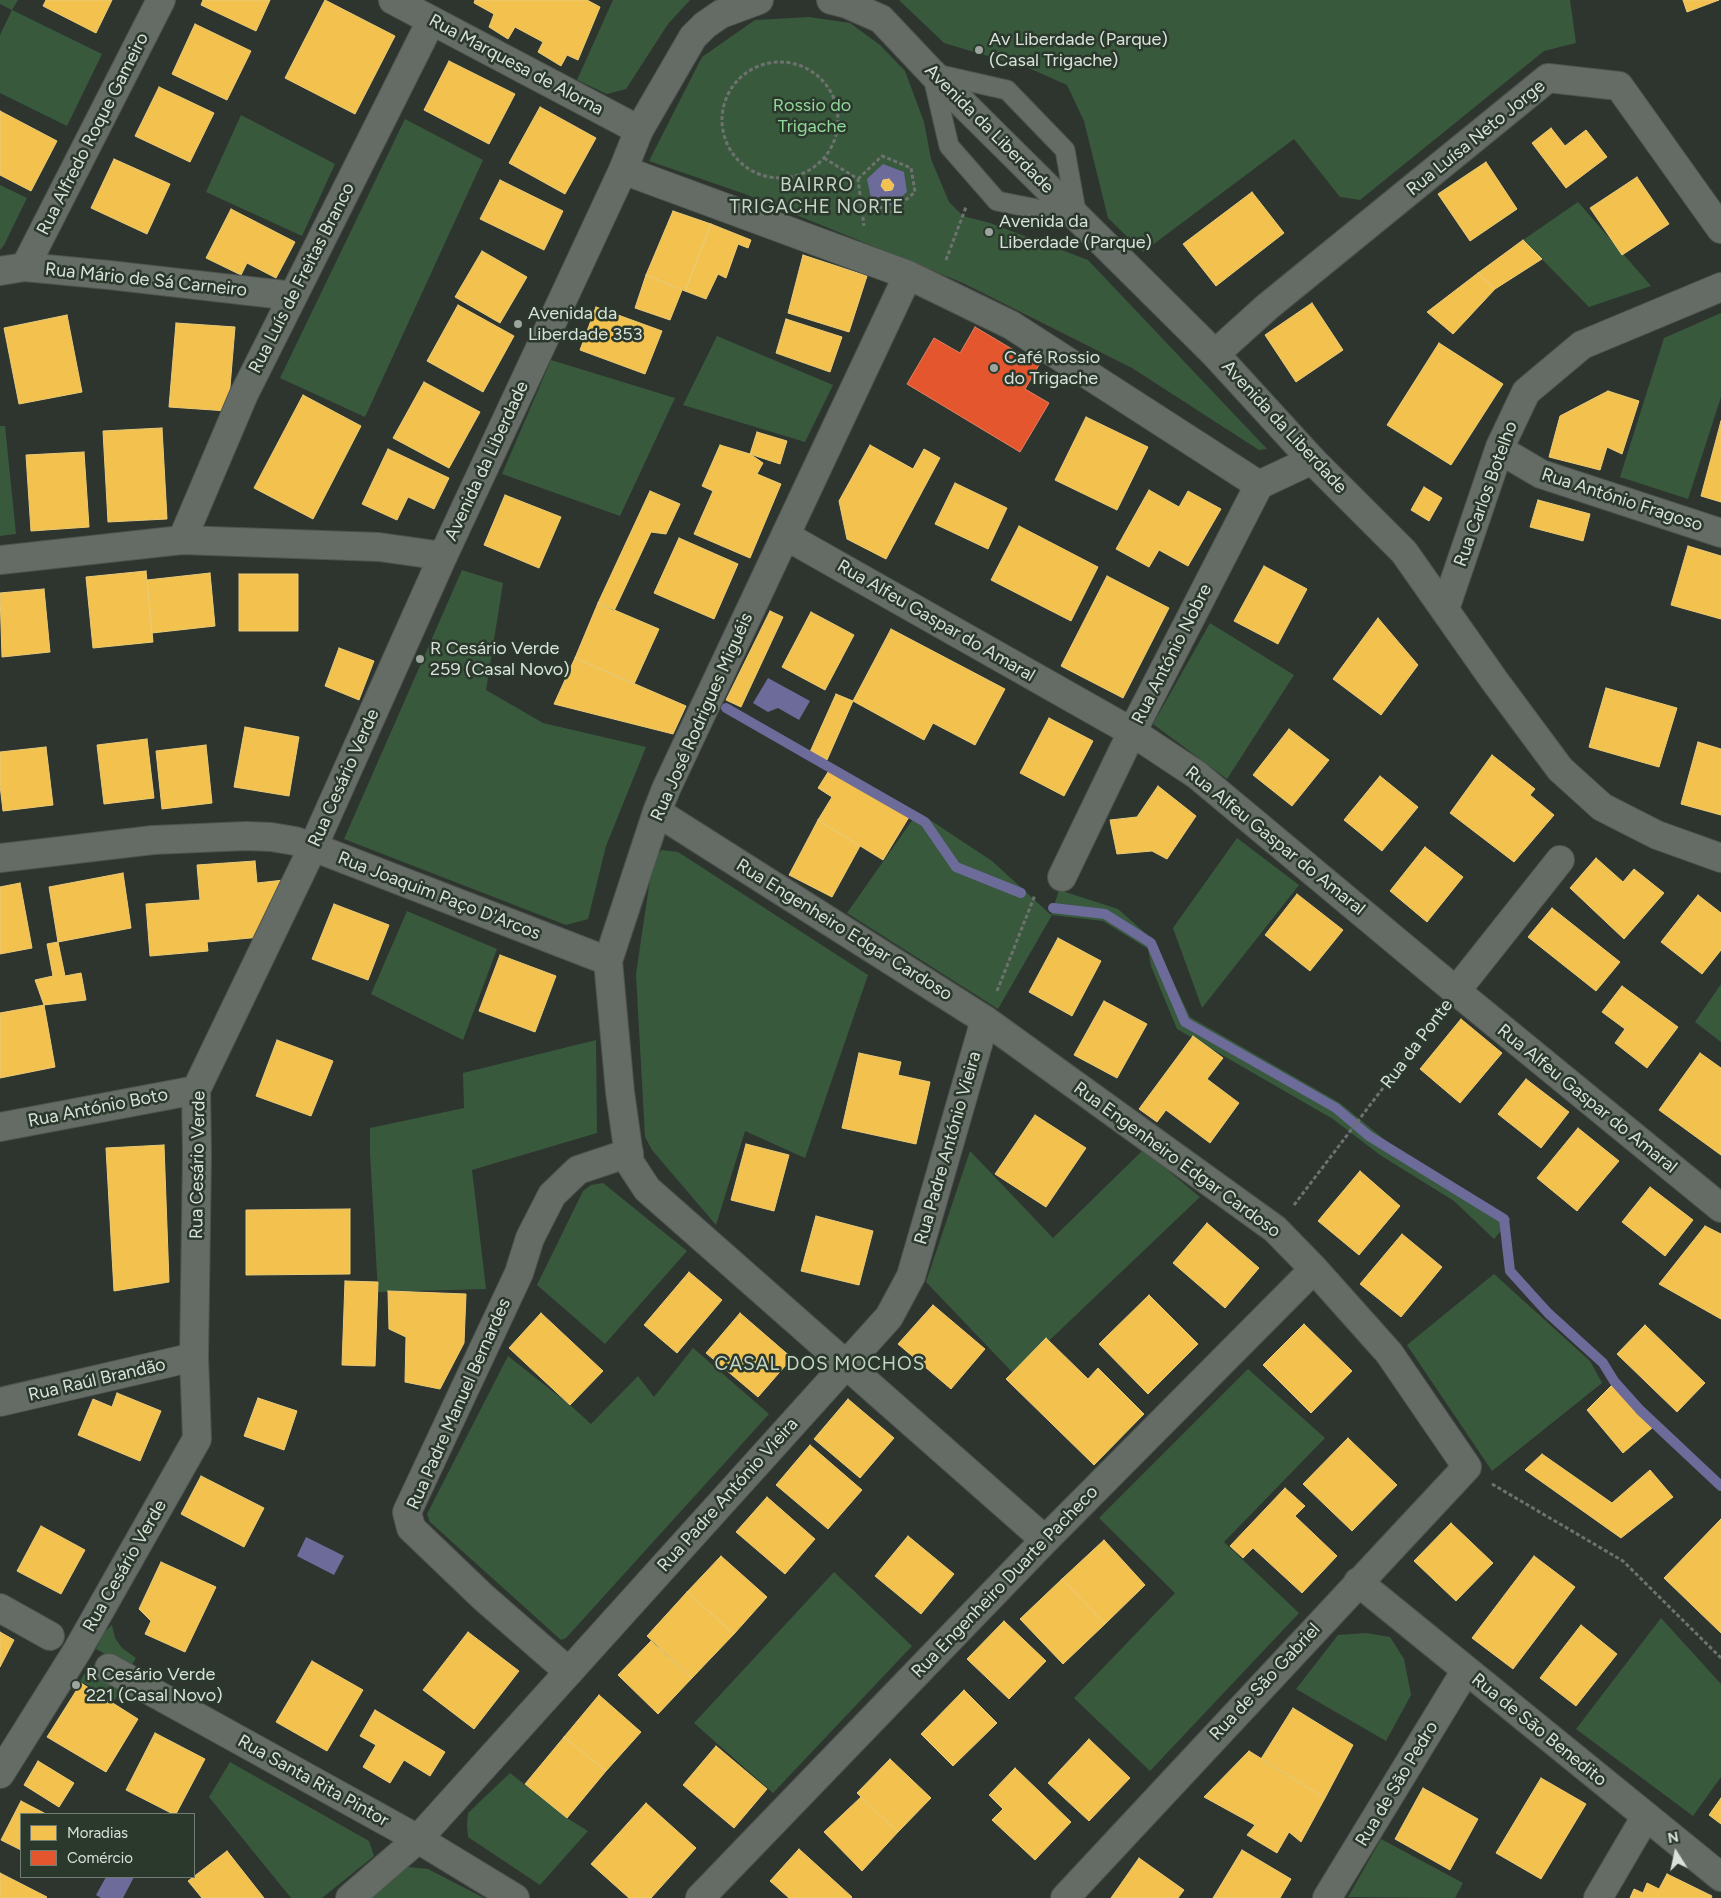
<!DOCTYPE html>
<html>
<head>
<meta charset="utf-8">
<style>
	body { margin:0 }
	#map { position:relative; width:1721px; height:1898px; overflow:hidden; background:#2e352f; font-family:Figtree,sans-serif }
	canvas { display:block }
	.legend { position:absolute; left:20px; top:1813px; width:175px; height:65px; box-sizing:border-box; background:#2b382c; border:1px solid #717c72; margin:0; padding:6px 9px; list-style:none; font-size:15px; color:#d9e2da }
	.legend li { display:flex; align-items:center; gap:10px; height:25px }
	.legend b { width:25px; border:1px solid #717c72 }
	.north { position:absolute; left:1651px; top:1828px; width:50px; height:50px; -webkit-text-stroke:4px #2b382c; paint-order:stroke; rotate:350deg; font-size:14px; font-weight:700; line-height:20px; text-align:center; color:#d9e2da }
	.north::after { content:''; display:block; margin:auto; width:18px; height:22px; background:#d9e2da; clip-path:polygon(50% 0,100% 100%,50% 72%,0 100%) }
</style>
</head>
<body>
<div id="map">
<canvas width="1721" height="1898"></canvas>
<ul class="legend">
<li><b style="height:14px;background:#f2c14e"></b>Moradias</li>
<li><b style="height:14px;background:#e4572e"></b>Comércio</li>
</ul>
<div class="north">N</div>
</div>
<script>
const c = document.querySelector('canvas').getContext('2d');
c.lineJoin = 'round';
function paint(path, color) { c.fillStyle = color; c.fill(path, 'evenodd'); }
const toPath = rows => new Path2D(rows.map(r => 'M' + r).join(''));
function trace(path, color, width, dash) { c.strokeStyle = color; c.lineWidth = width; c.lineCap = dash ? 'butt' : 'round'; c.setLineDash(dash || []); c.stroke(path); }
function write(font, color, halo, rows, align = 'center') {
  c.font = font + ' Figtree,sans-serif'; c.lineWidth = 5; c.setLineDash([]); c.textBaseline = 'middle'; c.strokeStyle = halo; c.fillStyle = color; for (const [text, x, y, turn = 0] of rows) {
    c.save(); c.translate(x, y); c.rotate((+turn || 0) * Math.PI / 180); c.textAlign = isNaN(turn) ? turn : align; if (halo) c.strokeText(text, 0, 0); c.fillText(text, 0, 0); c.restore();
  }
}
paint(toPath([
	[0,0,18,0,12,10,102,54,67,126,0,93,0,35,12,10,0,4],
	[613,0,690,0,668,24,626,89,607,94,577,80],
	[899,0,1570,0,1576,43,1544,51,1360,200,1340,197,1294,139,1143,252,1108,218,1084,121,1067,85,1031,69,944,43],
	[809,17,850,23,880,45,905,71,924,122,931,159,949,202,963,216,990,223,1088,260,1267,449,1259,450,1132,368,963,283,745,194,649,161,702,57,755,20],
	[241,115,335,164,302,236,206,192],
	[405,119,483,160,365,417,280,378],
	[0,185,27,198,4,245,0,250],
	[1578,202,1651,286,1589,307,1523,240],
	[1721,313,1721,397,1688,499,1620,477,1664,338],
	[717,336,833,385,805,442,683,405],
	[551,360,675,398,620,516,502,474],
	[0,426,5,426,16,534,0,536],
	[462,570,503,583,486,690,543,723,646,747,606,846,588,919,566,925,344,839],
	[1210,623,1294,675,1227,779,1153,724],
	[918,812,992,861,1051,915,1059,890,1118,909,1153,940,1190,1017,1340,1103,1390,1144,1511,1219,1494,1239,1454,1201,1380,1155,1333,1119,1177,1029,1151,966,1148,949,1103,921,1052,915,998,1009,847,913],
	[1237,838,1299,885,1202,1008,1173,928],
	[662,850,678,852,868,975,805,1158,745,1131,716,1225,652,1150,645,1137,636,974,653,859],
	[407,911,497,949,463,1040,371,994],
	[1721,984,1721,1042,1695,1022],
	[596,1040,597,1133,472,1170,486,1289,378,1292,370,1153,370,1128,464,1108,463,1073],
	[1143,1150,1200,1197,1014,1374,926,1282,970,1151,1053,1238],
	[603,1183,687,1251,605,1344,537,1285,583,1191,591,1185],
	[1494,1274,1590,1361,1602,1383,1492,1471,1407,1345],
	[693,1348,769,1414,566,1638,561,1640,430,1522,427,1514,508,1356,570,1405,591,1424,638,1376,654,1397],
	[1248,1369,1325,1438,1224,1542,1299,1613,1150,1771,1074,1698,1175,1593,1099,1518],
	[834,1572,912,1646,773,1793,694,1723],
	[1661,1618,1721,1684,1721,1777,1693,1816,1576,1729],
	[112,1625,115,1638,122,1648,136,1658,130,1668,96,1649,103,1633],
	[1366,1633,1390,1637,1404,1659,1411,1695,1386,1741,1296,1689,1338,1635],
	[90,1665,125,1684,115,1700,80,1681],
	[230,1762,369,1841,374,1856,322,1898,291,1898,209,1797],
	[510,1773,567,1818,588,1831,540,1885,468,1837,467,1825,468,1813],
	[1381,1839,1463,1883,1455,1898,1348,1897],
	[408,1867,428,1869,484,1898,367,1898]
]), '#39593d');
paint(toPath([
	[883,164,904,172,907,192,891,206,871,198,867,179],
	[768,678,810,701,799,720,778,708,768,712,753,703],
	[306,1537,344,1556,334,1575,297,1556],
	[106,1877,134,1877,123,1898,101,1898,96,1895]
]), '#6d6b9a');
const homes = toPath([
	[46,0,112,0,96,33,43,6,46,0],
	[203,0,270,0,256,31,201,5,203,0],
	[325,0,395,36,355,114,285,78,325,0],
	[475,0,587,0,600,7,578,60,567,55,561,66,538,52,543,42,515,27,508,39,489,27,494,14,474,3,475,0],
	[1683,0,1719,0,1687,12,1683,0],
	[195,24,251,51,227,100,172,74,195,24],
	[449,61,515,94,489,144,424,110,449,61],
	[159,87,214,113,190,162,135,136,159,87],
	[540,107,596,138,565,194,509,163,540,107],
	[0,111,57,141,31,191,0,175,0,111],
	[1551,128,1565,146,1586,130,1607,157,1566,188,1532,143,1551,128],
	[114,159,170,184,147,234,91,208,114,159],
	[1486,162,1517,209,1470,241,1438,194,1486,162],
	[1637,177,1669,224,1622,255,1590,208,1637,177],
	[889,179,894,185,892,190,885,191,881,186,883,180,889,179],
	[500,180,563,211,544,250,480,219,500,180],
	[1252,192,1284,233,1216,286,1183,244,1252,192],
	[231,209,295,242,276,278,247,263,241,275,206,258,231,209],
	[673,211,711,224,685,291,646,275,673,211],
	[711,224,751,240,748,248,738,244,726,278,718,274,706,299,685,291,711,224],
	[1523,240,1542,259,1495,289,1478,273,1523,240],
	[482,251,527,277,500,323,455,297,482,251],
	[803,255,867,276,849,332,788,313,803,255],
	[1478,273,1495,289,1453,334,1427,312,1478,273],
	[646,275,682,290,670,320,635,308,646,275],
	[1312,303,1343,350,1296,382,1265,335,1312,303],
	[458,305,514,336,483,392,427,361,458,305],
	[596,307,662,331,645,374,580,350,596,307],
	[67,315,82,392,19,404,4,328,67,315],
	[786,319,842,337,830,372,776,353,786,319],
	[176,323,235,327,228,411,169,407,176,323],
	[1439,343,1503,384,1451,465,1387,425,1439,343],
	[424,382,480,412,449,468,393,438,424,382],
	[1608,391,1639,401,1622,454,1607,447,1600,470,1549,457,1560,416,1608,391],
	[303,395,361,426,313,519,254,488,303,395],
	[1086,417,1148,447,1117,510,1055,480,1086,417],
	[1721,421,1721,502,1701,496,1721,421],
	[162,428,167,519,108,522,103,431,162,428],
	[757,432,787,441,780,464,750,454,757,432],
	[720,445,750,454,763,463,757,474,781,484,750,558,694,534,713,491,702,486,720,445],
	[870,445,913,469,924,449,940,458,886,559,847,539,839,501,870,445],
	[388,449,449,478,434,509,408,497,397,520,362,504,388,449],
	[84,452,89,527,31,531,26,455,84,452],
	[955,483,1007,508,988,549,935,524,955,483],
	[1424,487,1442,498,1429,521,1411,510,1424,487],
	[1149,490,1179,507,1188,491,1221,509,1188,566,1159,550,1149,567,1116,549,1149,490],
	[650,491,680,504,666,534,651,532,614,611,598,603,650,491],
	[505,495,561,517,539,568,484,545,505,495],
	[1538,500,1590,514,1583,541,1530,527,1538,500],
	[1019,526,1098,567,1071,621,991,580,1019,526],
	[679,538,738,564,714,619,654,593,679,538],
	[1688,546,1721,556,1721,619,1671,605,1688,546],
	[1264,566,1307,589,1278,644,1234,621,1264,566],
	[146,571,153,642,93,648,86,577,146,571],
	[210,573,215,626,152,633,147,580,210,573],
	[239,574,298,574,298,631,239,631,239,574],
	[1107,576,1169,608,1123,698,1061,666,1107,576],
	[44,589,50,652,2,657,0,593,44,589],
	[598,603,659,629,634,684,575,658,598,603],
	[770,611,783,617,741,707,726,700,770,611],
	[811,612,854,635,825,690,782,667,811,612],
	[1378,618,1418,665,1381,715,1333,679,1378,618],
	[891,629,1005,689,975,745,933,723,924,740,853,701,891,629],
	[339,648,374,661,359,700,325,686,339,648],
	[575,658,686,706,673,734,554,704,575,658],
	[1606,688,1677,708,1659,767,1589,747,1606,688],
	[836,694,853,701,827,760,810,752,836,694],
	[1049,718,1093,741,1064,796,1020,773,1049,718],
	[245,727,299,737,289,796,234,787,245,727],
	[1289,729,1329,760,1292,806,1253,775,1289,729],
	[147,739,154,798,104,804,97,745,147,739],
	[1698,742,1721,749,1721,815,1681,804,1698,742],
	[206,745,212,803,162,809,156,751,206,745],
	[46,747,53,805,3,811,0,785,0,752,46,747],
	[1492,755,1535,789,1530,795,1554,815,1514,862,1450,813,1492,755],
	[830,769,909,817,883,860,818,820,832,797,818,788,830,769],
	[1380,776,1418,807,1382,851,1344,820,1380,776],
	[1158,786,1196,816,1167,859,1152,851,1117,854,1110,820,1137,817,1158,786],
	[818,820,860,846,832,897,789,875,818,820],
	[1425,847,1463,877,1427,922,1390,891,1425,847],
	[1596,858,1623,882,1634,869,1664,893,1624,939,1570,888,1596,858],
	[255,861,257,883,284,880,261,937,207,942,208,951,150,956,146,904,200,900,197,865,255,861],
	[123,873,131,928,58,942,49,887,123,873],
	[20,883,32,948,0,954,0,887,20,883],
	[1297,894,1343,930,1310,971,1265,935,1297,894],
	[1698,895,1721,913,1721,950,1702,974,1661,942,1698,895],
	[334,904,389,925,368,980,312,959,334,904],
	[1552,908,1620,962,1596,991,1528,937,1552,908],
	[1058,938,1101,961,1072,1016,1029,992,1058,938],
	[58,942,65,976,81,973,86,1000,44,1005,35,980,53,976,47,944,58,942],
	[500,955,556,976,535,1032,479,1011,500,955],
	[1622,986,1678,1027,1647,1068,1615,1043,1625,1029,1602,1012,1622,986],
	[1104,1001,1147,1024,1117,1078,1074,1055,1104,1001],
	[44,1005,55,1067,0,1078,0,1013,44,1005],
	[1461,1019,1502,1053,1460,1103,1420,1069,1461,1019],
	[1193,1036,1223,1058,1207,1079,1239,1103,1210,1143,1166,1110,1157,1122,1139,1109,1193,1036],
	[277,1040,333,1061,311,1116,256,1096,277,1040],
	[859,1053,901,1062,898,1075,930,1082,916,1144,842,1128,859,1053],
	[1700,1053,1721,1068,1721,1155,1659,1110,1700,1053],
	[1526,1079,1569,1112,1541,1148,1498,1114,1526,1079],
	[1035,1115,1086,1148,1046,1207,995,1174,1035,1115],
	[1578,1128,1619,1161,1577,1211,1537,1178,1578,1128],
	[746,1144,789,1155,774,1211,731,1200,746,1144],
	[164,1145,169,1282,114,1291,106,1148,164,1145],
	[1360,1171,1400,1206,1359,1255,1318,1221,1360,1171],
	[1650,1187,1693,1220,1665,1256,1622,1222,1650,1187],
	[350,1209,350,1274,246,1275,246,1210,350,1209],
	[816,1216,873,1231,859,1285,801,1271,816,1216],
	[1207,1223,1259,1268,1225,1308,1173,1263,1207,1223],
	[1705,1226,1721,1234,1721,1319,1659,1284,1705,1226],
	[1402,1234,1442,1267,1401,1317,1360,1284,1402,1234],
	[689,1272,722,1300,677,1353,644,1325,689,1272],
	[345,1281,378,1282,375,1366,342,1365,345,1281],
	[388,1291,466,1294,464,1343,440,1389,405,1382,406,1337,389,1329,388,1291],
	[1149,1295,1198,1344,1148,1394,1099,1344,1149,1295],
	[933,1305,985,1349,951,1389,898,1344,933,1305],
	[541,1313,603,1371,570,1405,509,1348,541,1313],
	[740,1313,792,1358,758,1397,706,1353,740,1313],
	[1304,1324,1352,1371,1311,1413,1263,1365,1304,1324],
	[1645,1325,1705,1383,1677,1412,1617,1354,1645,1325],
	[1046,1338,1088,1379,1098,1368,1144,1414,1094,1465,1006,1379,1046,1338],
	[1612,1385,1652,1428,1623,1453,1587,1410,1612,1385],
	[117,1393,161,1411,140,1461,78,1435,93,1399,112,1407,117,1393],
	[258,1398,297,1411,284,1450,244,1436,258,1398],
	[848,1399,894,1438,860,1478,814,1439,848,1399],
	[1348,1438,1397,1485,1352,1531,1303,1484,1348,1438],
	[810,1445,862,1490,828,1529,776,1485,810,1445],
	[1542,1454,1612,1503,1650,1470,1673,1497,1621,1538,1525,1470,1542,1454],
	[201,1476,264,1508,244,1547,181,1514,201,1476],
	[1285,1488,1305,1506,1295,1516,1337,1556,1302,1593,1253,1548,1243,1558,1230,1546,1285,1488],
	[767,1497,815,1539,785,1574,736,1532,767,1497],
	[1721,1519,1721,1633,1664,1578,1721,1519],
	[1451,1523,1493,1563,1456,1601,1414,1561,1451,1523],
	[41,1526,85,1550,61,1594,17,1571,41,1526],
	[908,1536,954,1574,921,1614,875,1576,908,1536],
	[1104,1540,1145,1585,1105,1624,1062,1579,1104,1540],
	[721,1556,767,1597,734,1634,687,1592,721,1556],
	[1534,1556,1575,1587,1513,1669,1472,1638,1534,1556],
	[161,1562,216,1587,185,1652,145,1634,151,1621,139,1609,161,1562],
	[1062,1579,1105,1624,1063,1664,1020,1619,1062,1579],
	[687,1592,734,1634,692,1678,647,1636,687,1592],
	[1004,1621,1046,1661,1009,1699,967,1659,1004,1621],
	[1581,1625,1617,1654,1576,1706,1540,1678,1581,1625],
	[0,1632,14,1640,0,1667,0,1632],
	[468,1632,519,1671,474,1729,423,1690,468,1632],
	[651,1641,692,1678,658,1714,618,1675,651,1641],
	[312,1661,363,1690,327,1751,276,1722,312,1661],
	[81,1683,138,1719,106,1772,47,1737,81,1683],
	[964,1690,997,1723,953,1766,921,1734,964,1690],
	[599,1695,641,1732,606,1771,564,1737,599,1695],
	[1293,1708,1353,1745,1325,1798,1261,1759,1293,1708],
	[375,1710,445,1752,430,1776,404,1760,390,1783,363,1767,376,1745,360,1736,375,1710],
	[155,1733,205,1759,176,1814,173,1814,126,1790,155,1733],
	[564,1737,606,1771,567,1818,525,1784,564,1737],
	[1089,1739,1130,1778,1089,1821,1048,1783,1089,1739],
	[716,1746,767,1789,734,1828,683,1785,716,1746],
	[1249,1751,1325,1798,1301,1842,1289,1832,1277,1853,1247,1835,1255,1825,1204,1797,1249,1751],
	[890,1759,931,1798,898,1832,857,1793,890,1759],
	[38,1761,74,1783,59,1807,24,1785,38,1761],
	[1015,1768,1071,1822,1035,1860,992,1820,1003,1809,989,1795,1015,1768],
	[1541,1778,1586,1804,1541,1879,1496,1853,1541,1778],
	[1423,1788,1478,1819,1450,1870,1395,1839,1423,1788],
	[861,1797,898,1832,862,1871,824,1832,861,1797],
	[1721,1798,1721,1824,1709,1815,1721,1798],
	[21,1801,46,1814,21,1814,21,1850,1,1840,21,1801],
	[646,1803,696,1848,651,1898,629,1898,591,1864,646,1803],
	[799,1849,852,1897,851,1898,789,1898,770,1881,799,1849],
	[1242,1850,1291,1879,1280,1898,1213,1898,1242,1850],
	[227,1851,264,1898,202,1898,188,1881,227,1851],
	[1139,1858,1184,1890,1178,1898,1111,1898,1139,1858],
	[0,1873,47,1897,46,1898,0,1898,0,1873],
	[1667,1874,1712,1896,1711,1898,1630,1898,1634,1889,1643,1893,1647,1883,1659,1889,1667,1874]
]);
paint(homes, '#f2c14e');
trace(homes, '#eacb78', 1);
const shops = toPath([
	[975,327,1039,365,1025,389,1049,403,1020,452,907,384,934,338,960,353,975,327]
]);
paint(shops, '#e4572e');
trace(shops, '#e18162', 1);
trace(toPath([
	[726,708,925,822,956,867,1021,893],
	[1053,908,1105,914,1151,943,1185,1022,1336,1108,1369,1136,1504,1219,1510,1271,1548,1313,1603,1363,1614,1381,1640,1410,1721,1486]
]), '#6d6b9a', 10);
const lane = toPath([
	[932,73,1007,90,1065,150,1077,217,997,201,949,146,932,73]
]);
const street = toPath([
	[393,0,639,130],
	[623,170,908,275,1011,325,1259,485],
	[25,267,161,0],
	[0,271,25,267,109,275,293,296],
	[908,275,666,789,657,812,608,961,620,1092,630,1163,647,1189,1045,1540],
	[1215,354,1267,307,1548,78,1619,86,1721,229],
	[1500,447,1507,454,1541,474,1721,533],
	[786,536,1132,732,1197,775,1456,991,1721,1208],
	[182,540,244,394,431,21],
	[1445,609,1500,447,1526,392,1582,345,1721,287],
	[657,812,985,1020,1275,1229,1314,1269,1389,1353,1467,1467,1065,1898],
	[0,858,153,840,246,836,271,837,295,841,313,847,608,961],
	[1062,877,1132,732,1259,485,1312,460],
	[1456,991,1560,860],
	[0,1127,196,1090],
	[0,1402,194,1357],
	[1358,1582,1721,1877],
	[0,1608,50,1636],
	[109,1668,418,1839,515,1898],
	[569,1672,483,1597,411,1528,407,1512,519,1273,530,1238,552,1195,578,1170,629,1153],
	[0,1774,77,1651,197,1439,194,1357,197,1155,196,1090,313,847,443,556],
	[350,1898,418,1839,889,1317,911,1276,985,1020],
	[700,1898,1045,1540,1314,1269],
	[1327,1898,1466,1670],
	[1598,1898,1646,1816]
]);
const secondary = toPath([
	[831,0,847,4,881,19,932,73,1215,354,1312,460,1404,552,1494,680,1560,769,1602,807,1657,835,1721,858],
	[0,560,182,540,379,547,443,556,623,170,639,130,693,37,705,25,721,14,759,0]
]);
trace(lane, '#4d544e', 21);
trace(street, '#4d544e', 30);
trace(secondary, '#4d544e', 30);
trace(toPath([
	'722 120a58 58 0 1 1 116 0a58 58 0 1 1-116 0Z',
	[824,158,858,179,864,226],
	[858,179,882,156,911,168,915,192,892,212,862,200],
	[946,260,966,207],
	[997,991,1035,895],
	[1294,1205,1437,1017],
	[1492,1484,1623,1561,1721,1658]
]), '#6d726e', 3, [4, 2.5]);
trace(lane, '#656b65', 19);
trace(street, '#656b65', 28);
trace(secondary, '#656b65', 28);
for (const [x, y, r, color] of [
	[979,50,5,"#9da59e"],
	[989,232,5,"#9da59e"],
	[518,324,5,"#9da59e"],
	[994,368,5,"#9da59e"],
	[420,659,5,"#9da59e"],
	[76,1685,5,"#9da59e"]
]) { const dot = new Path2D(); dot.arc(x, y, r, 0, 2 * Math.PI); c.fillStyle = color; c.fill(dot); trace(dot, '#2b382c', 2); }
write('18px', '#d9e2da', '#2b382c', [
	["Av Liberdade (Parque)",989,40],
	["(Casal Trigache)",989,61],
	["Avenida da",999,222],
	["Liberdade (Parque)",999,243],
	["Avenida da",528,314],
	["Liberdade 353",528,335],
	["Café Rossio",1004,358],
	["do Trigache",1004,379],
	["R Cesário Verde",430,649],
	["259 (Casal Novo)",430,670],
	["R Cesário Verde",86,1675],
	["221 (Casal Novo)",86,1696]
], 'left');
write('18px', '#d9e2da', '#2b382c', [
	["Rua Marquesa de Alorna",516,65,28],
	["Avenida da Liberdade",989,129,45],
	["Rua Alfredo Roque Gameiro",93,134,-63],
	["Rua Luísa Neto Jorge",1476,138,-39],
	["Rua Luís de Freitas Branco",302,278,-63],
	["Rua Mário de Sá Carneiro",146,280,6],
	["Avenida da Liberdade",1284,427,47],
	["Avenida da Liberdade",487,461,-65],
	["Rua Carlos Botelho",1486,494,-70],
	["Rua António Fragoso",1622,500,18],
	["Rua Alfeu Gaspar do Amaral",936,621,30],
	["Rua António Nobre",1172,654,-63],
	["Rua José Rodrigues Miguéis",702,717,-66],
	["Rua Cesário Verde",344,778,-66],
	["Rua Alfeu Gaspar do Amaral",1275,841,39],
	["Rua Joaquim Paço D'Arcos",439,896,21],
	["Rua Engenheiro Edgar Cardoso",844,930,32],
	["Rua da Ponte",1417,1044,-53],
	["Rua Alfeu Gaspar do Amaral",1587,1099,39],
	["Rua António Boto",98,1108,-11],
	["Rua Padre António Vieira",948,1148,-74],
	["Rua Engenheiro Edgar Cardoso",1177,1160,36],
	["Rua Cesário Verde",198,1165,-89],
	["Rua Raúl Brandão",97,1380,-13],
	["Rua Padre Manuel Bernardes",459,1404,-66],
	["Rua Padre António Vieira",728,1495,-48],
	["Rua Cesário Verde",125,1566,-60],
	["Rua Engenheiro Duarte Pacheco",1005,1582,-46],
	["Rua de São Gabriel",1265,1682,-47],
	["Rua de São Benedito",1539,1730,39],
	["Rua Santa Rita Pintor",313,1781,29],
	["Rua de São Pedro",1397,1784,-59]
]);
write('18px', '#92d89a', '#2b382c', [
	["Rossio do",812,106],
	["Trigache",812,127]
]);
c.letterSpacing = '1px';
write('19px', '#c4d4c5', '#2b382c', [
	["BAIRRO",817,185],
	["TRIGACHE NORTE",817,207],
	["CASAL DOS MOCHOS",820,1364]
]);
c.letterSpacing = '0px';
</script>
</body>
</html>
